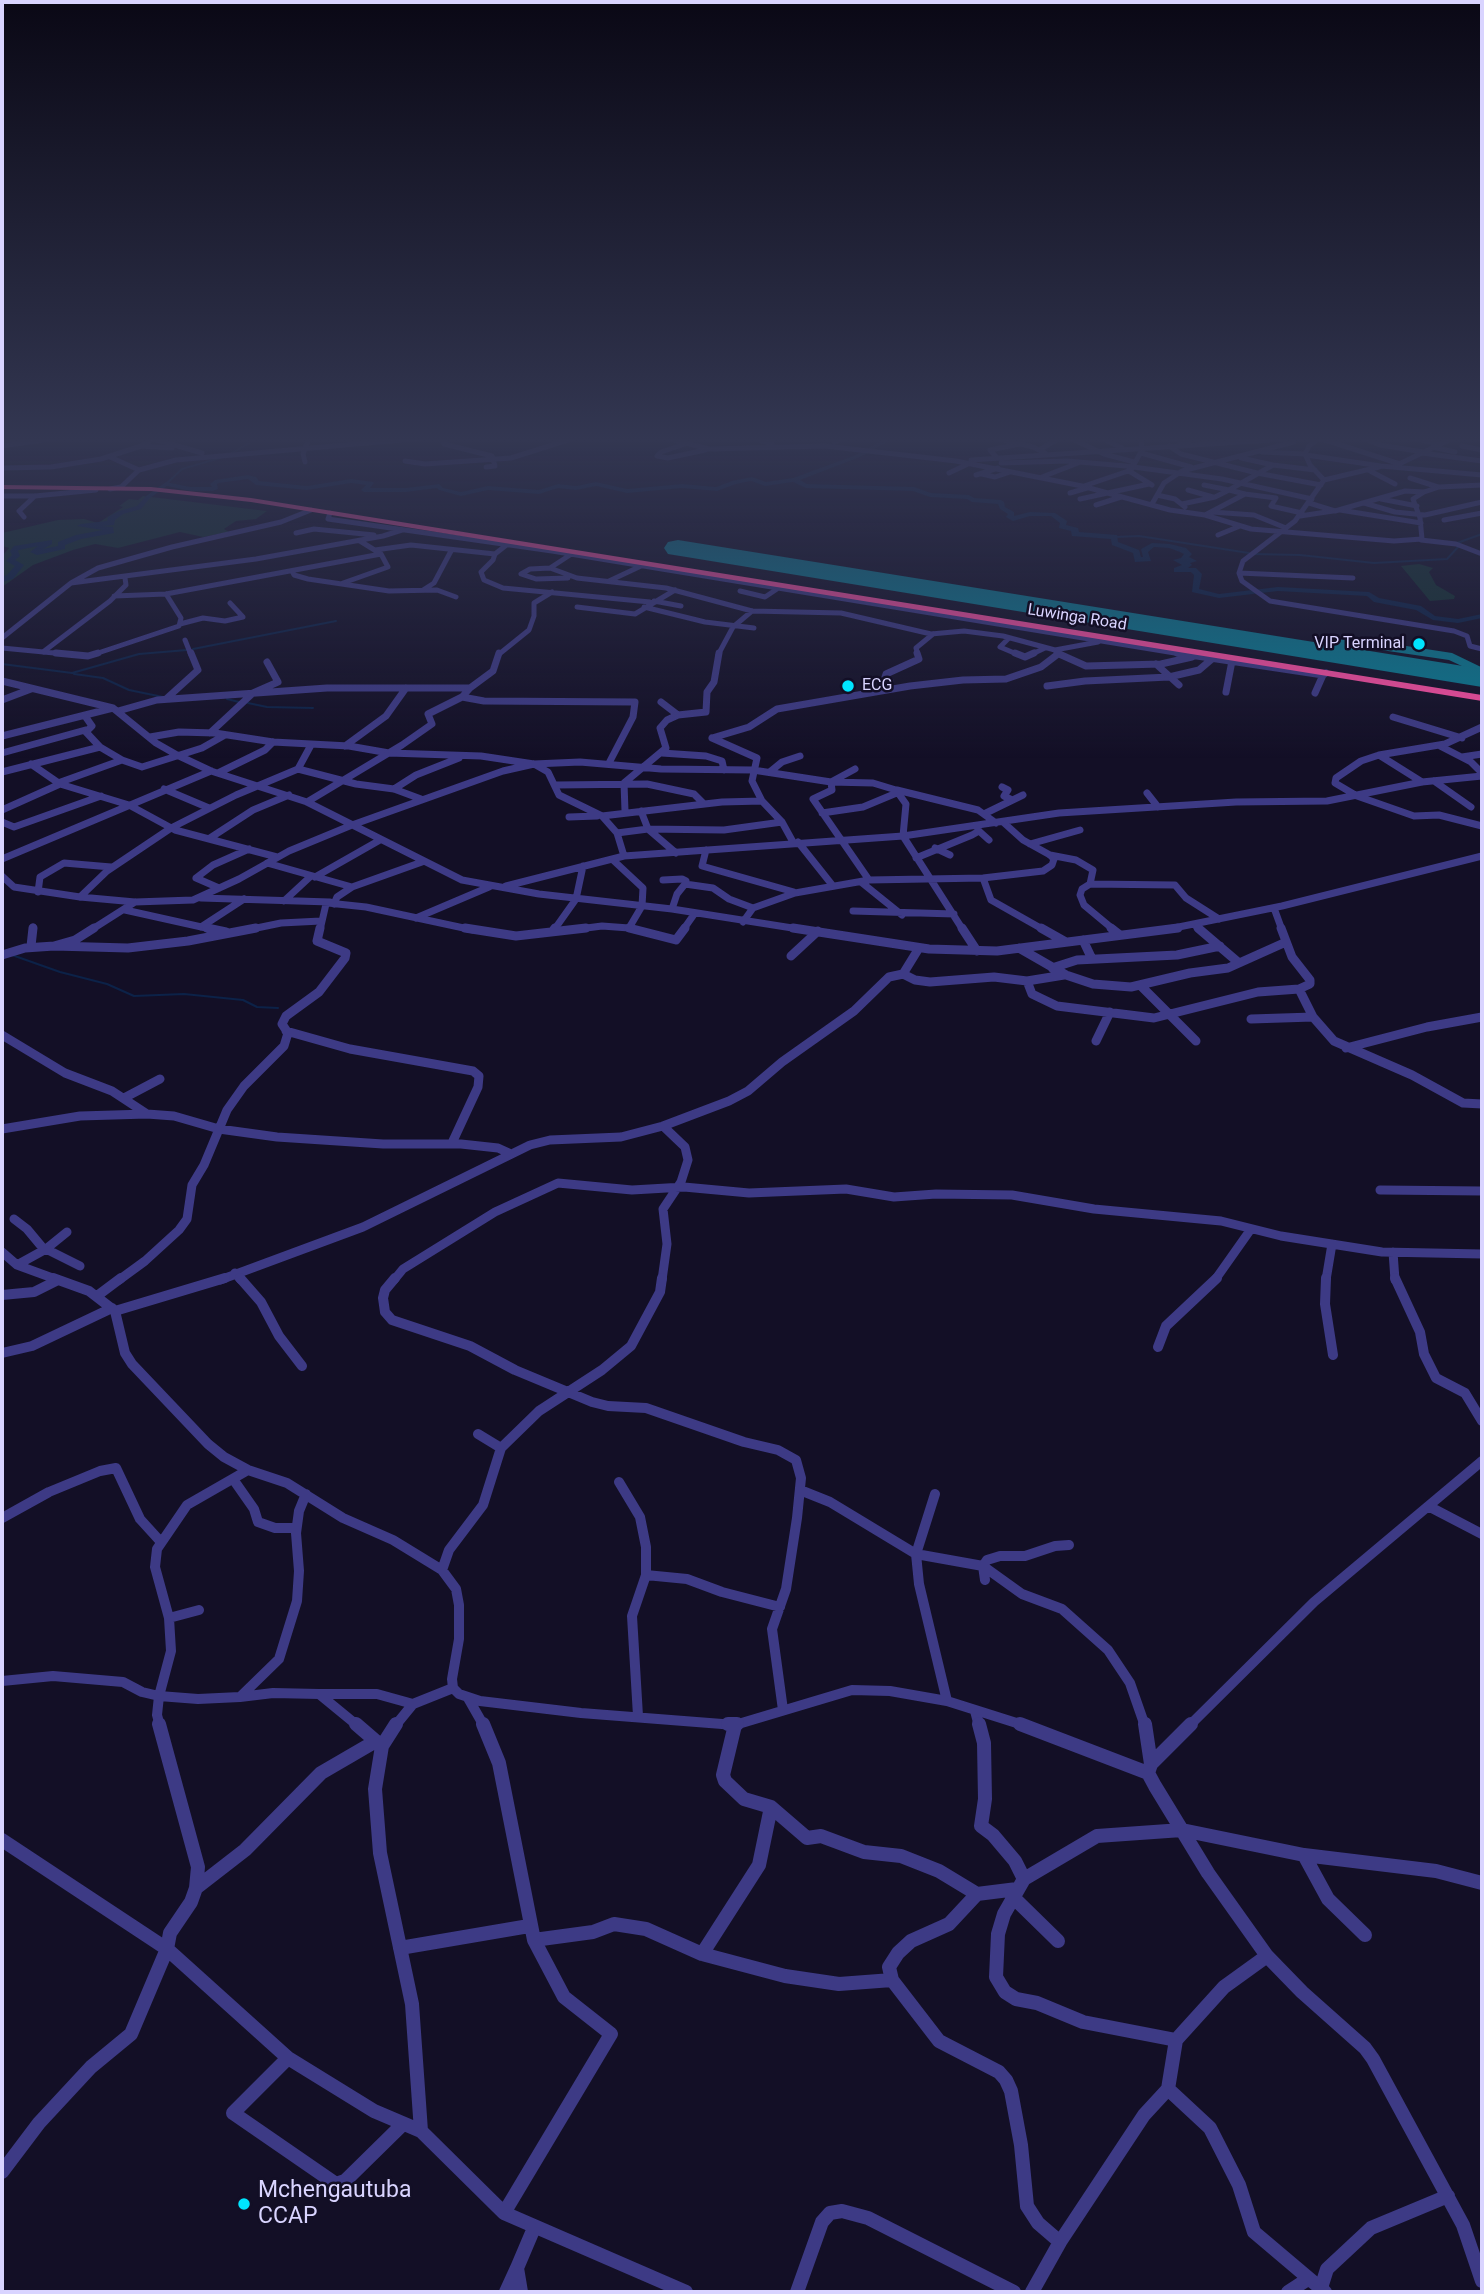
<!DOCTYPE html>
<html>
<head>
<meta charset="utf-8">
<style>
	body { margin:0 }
	#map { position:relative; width:1484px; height:2294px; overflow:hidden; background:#130f26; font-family:Roboto,sans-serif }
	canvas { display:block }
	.frame { position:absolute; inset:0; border:4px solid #d9d4ff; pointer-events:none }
</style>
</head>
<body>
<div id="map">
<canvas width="1484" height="2294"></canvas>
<div class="frame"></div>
</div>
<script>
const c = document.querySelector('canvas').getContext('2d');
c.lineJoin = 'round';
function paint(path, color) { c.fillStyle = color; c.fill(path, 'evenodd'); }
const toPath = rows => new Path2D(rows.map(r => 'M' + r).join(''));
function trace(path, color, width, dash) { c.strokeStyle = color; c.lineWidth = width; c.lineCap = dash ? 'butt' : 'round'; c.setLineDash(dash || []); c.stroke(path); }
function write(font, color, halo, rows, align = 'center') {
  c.font = font + ' Roboto,sans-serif'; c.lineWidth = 5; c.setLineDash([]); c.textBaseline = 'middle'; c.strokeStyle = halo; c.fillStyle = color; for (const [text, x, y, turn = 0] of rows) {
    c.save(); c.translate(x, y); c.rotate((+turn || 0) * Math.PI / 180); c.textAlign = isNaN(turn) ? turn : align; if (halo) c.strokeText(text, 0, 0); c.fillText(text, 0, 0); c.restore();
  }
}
paint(toPath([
	[143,496,267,511,256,519,236,521,224,529,229,532,203,537,180,532,118,548,95,544,73,550,33,565,2,587,2,556,9,548,2,546,2,533,58,520,84,519,98,523,123,507,119,506,129,499,138,500],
	[1419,564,1433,568,1429,572,1436,585,1455,596,1454,599,1430,601,1401,566]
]), '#12302f');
trace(toPath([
	[232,453,258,438],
	[166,484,182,469,220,458],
	[1114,537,1139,536,1249,553],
	[1457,543,1482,534],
	[1254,554,1300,555,1374,563,1447,559,1459,546],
	[193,649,336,621],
	[2,664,72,673,139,654,187,650],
	[74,674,103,678,129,690,163,697],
	[227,699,239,702],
	[248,703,267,707,313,708],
	[12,955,60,972,107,984,134,996,184,994,243,1000,257,1007,278,1008]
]), '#0c2248', 2);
paint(toPath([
	[886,438,894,438,860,457,800,480,807,484,914,487,931,493,969,495,974,498,1001,500,1004,502,1005,507,1014,512,1014,516,1030,512,1055,513,1067,521,1066,525,1078,528,1079,532,1117,535,1118,542,1139,550,1141,557,1143,557,1141,549,1152,543,1170,544,1186,548,1192,554,1189,557,1197,561,1190,563,1192,565,1188,568,1196,568,1202,574,1199,589,1219,594,1278,587,1369,592,1379,598,1421,606,1435,616,1458,619,1482,614,1482,618,1458,623,1433,620,1416,610,1374,602,1367,596,1278,591,1219,598,1192,592,1194,575,1191,572,1174,572,1174,568,1182,565,1173,560,1181,558,1184,554,1180,552,1169,548,1154,547,1148,552,1151,561,1135,562,1133,553,1112,545,1111,539,1072,536,1071,531,1059,528,1060,523,1051,516,1030,516,1013,521,1006,517,1008,514,1000,509,998,504,972,502,967,499,930,497,913,491,806,488,793,482,765,486,751,481,736,484,717,491,682,488,627,493,596,486,576,490,558,488,539,494,488,490,461,496,439,490,437,488,406,492,364,492,361,490,366,485,351,483,307,490,256,485,248,479,219,483,217,484,218,489,213,491,190,491,167,486,150,498,141,509,123,514,115,520,114,525,102,526,113,527,114,533,81,539,65,545,65,549,37,555,30,552,38,546,19,550,18,551,20,556,15,560,24,565,13,579,2,582,2,577,7,575,15,566,6,561,12,555,10,551,14,546,52,540,52,544,43,549,58,546,58,542,76,535,103,530,77,526,81,524,107,521,108,517,119,511,137,506,146,496,166,482,190,487,212,487,210,484,215,480,248,475,256,477,259,481,307,486,351,479,373,482,374,483,370,488,406,488,439,484,443,488,461,492,488,486,539,490,558,484,576,486,596,482,627,489,682,484,716,487,732,481,752,477,766,482,793,478,856,455,886,438]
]), '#0c2248');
paint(toPath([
	[1354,638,1452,653,1481,667,1477,674,1457,678,1450,674,1452,671,1466,668,1449,660,1354,646,1302,653,1296,649,1302,645,1354,638]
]), '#0a7a92');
paint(toPath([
	[678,540,1482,669,1482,687,668,554,664,548,668,542,678,540]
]), '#0a7a92');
trace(toPath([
	[441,438,444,444,492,456,495,466,486,467],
	[493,438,579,438],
	[666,438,709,449,825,446,956,461,1082,486,1170,510,1205,515,1251,529,1394,541,1422,539,1420,518,1413,499,1424,492],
	[753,438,772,444],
	[995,438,1033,447,1045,453],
	[1070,438,1104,454,1134,462],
	[1101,438,1122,448],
	[1170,438,1189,443],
	[1319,438,1309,446,1305,454,1310,465,1324,480,1295,521,1243,561,1239,573,1242,581,1270,601,1454,631,1467,636,1470,646,1482,649],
	[1319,438,1400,464],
	[1363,438,1380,445,1423,452],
	[1413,438,1440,444],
	[1477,438,1482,439],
	[154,439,202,453],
	[834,442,846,438],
	[685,444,661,452,657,456,668,458,705,450],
	[2,446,57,438],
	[141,446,172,448],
	[1169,446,1181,454,1257,473,1321,485],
	[1462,446,1482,450],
	[1433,447,1455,452],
	[1039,450,1060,438],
	[1262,452,1305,454],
	[1141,453,1191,467],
	[1422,453,1482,461],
	[1306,455,1381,466,1482,475],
	[110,457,139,470],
	[997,458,990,450,1020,444,1028,438],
	[1241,458,1273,465],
	[971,460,1285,439],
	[405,461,425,464,511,458,571,439],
	[305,462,303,454,309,438],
	[1001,463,1067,461,1126,466,1222,479,1312,499],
	[1397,465,1453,438],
	[2,468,51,467,101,459,141,446,154,438],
	[1129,471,1152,485],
	[1370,471,1395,484],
	[949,473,970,463],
	[982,474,995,477,1010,472],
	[976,475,998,468],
	[1042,477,1078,463],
	[1410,478,1438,487],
	[1324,480,1379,467],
	[1084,486,1131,470,1142,450,1141,438],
	[110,489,121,487,139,470,176,460,424,438],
	[1188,490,1213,497],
	[1070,493,1087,488],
	[1245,494,1276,498,1271,506,1302,513],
	[1157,495,1175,499,1185,507],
	[2,496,35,496,96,490],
	[1080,499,1149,484],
	[1381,499,1417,506],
	[1309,503,1335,511,1405,491,1424,492,1439,487,1482,485],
	[1364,503,1395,512,1425,515,1482,502],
	[1152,504,1164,483,1182,471,1294,442],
	[1182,504,1215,497,1229,490,1204,485],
	[1096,505,1121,497],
	[1340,510,1421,523],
	[1212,512,1254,515,1286,528],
	[330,513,328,519,552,551,1187,655],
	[1205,515,1245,494,1229,490,1273,465,1315,470],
	[1300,516,1333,511],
	[24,517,19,511,35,496],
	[1444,520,1482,513],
	[296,533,314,529,374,535],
	[1218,535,1240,526],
	[1421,540,1456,544,1482,554],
	[509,543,495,554,493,560,481,572,484,580,503,588,650,602],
	[375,550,411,545,495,554],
	[573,553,550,568,577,578,666,588,752,611,841,613,931,634,964,631,1003,636,1055,650,1060,655],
	[550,568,530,569,521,574,536,579,568,578],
	[292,571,294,575,308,579,389,591,437,590,456,597],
	[1239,573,1353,578],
	[609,581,641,566],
	[71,583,256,559,383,536,402,530],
	[343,583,388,567,381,554,360,541],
	[423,590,434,583,451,551],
	[740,591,765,597,777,589],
	[114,596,166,594,381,554],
	[654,601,681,606],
	[577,607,635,614,675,590],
	[644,607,705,622,754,628],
	[180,624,203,618,225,621,243,617,230,603],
	[2,638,71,583,98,568,172,547,281,522,311,510],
	[1009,638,1000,647,1019,655],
	[185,640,191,655],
	[2,648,75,655],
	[1055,650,1098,642],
	[43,652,110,601,126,585,125,578],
	[92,655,179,626,181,618,166,594],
	[498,655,529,630,534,616,534,603,552,592],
	[718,655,733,627,752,611],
	[918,655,916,648,933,634],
	[1030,655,1045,648]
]), '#3d3a85', 5);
trace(toPath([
	[56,653,88,656,98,653],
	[1015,653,1025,657,1034,653],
	[1057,653,1086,666,1161,664,1192,657],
	[1177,653,1323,675,1326,673],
	[1156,664,1179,685],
	[2,681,113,708,156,743,177,755,211,771,307,802,462,880,539,894,672,909,805,930],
	[890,681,885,677,886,674,919,659,917,653],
	[1047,686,1085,681,1169,677,1199,670,1213,658],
	[470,688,493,671,499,653],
	[1226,692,1232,661],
	[1315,693,1323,675],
	[166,699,198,670,191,653],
	[2,700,31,689],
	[118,711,157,700,327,688,470,688,462,697],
	[678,715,706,712,707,692,714,682,719,653],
	[1393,717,1462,738],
	[85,731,100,747,122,760,142,767,202,748,225,735],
	[210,733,253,693,278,682,267,662],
	[2,736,113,708],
	[712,738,749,727,777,709,910,686,963,680,1006,679,1041,667,1058,654],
	[712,738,757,758,752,781,762,801],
	[345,746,386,716,406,688],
	[1440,746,1471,762,1482,773],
	[2,753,89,729,92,726,85,716],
	[662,753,706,756,722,761,724,770],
	[1379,755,1361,761,1336,778,1335,783,1357,796,1414,816,1439,815,1482,826],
	[1462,757,1482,754],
	[31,764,60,784,129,805,175,830,277,857],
	[534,764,580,762,661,769,753,770,831,782,873,783,896,790,906,804,903,836,963,930],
	[534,764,548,772,559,795,602,816],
	[298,769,356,784,394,789,421,799],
	[855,769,831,782,832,790,813,799,869,880],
	[771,771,782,762,800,756],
	[2,772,100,747],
	[218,773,265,750,273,742],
	[1434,781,1471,807],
	[1422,782,1379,755,1445,744,1482,727],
	[58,783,122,760],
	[556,785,647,784,694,794,704,804],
	[1002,787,1008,790,1004,796,1012,800],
	[164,789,209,808],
	[394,789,416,775,459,758],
	[897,790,978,810,996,823],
	[1147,793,1158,807],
	[307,802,402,745,432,724,428,714,462,697,484,701,635,702,633,717,609,763],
	[2,810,60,784],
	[625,811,624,783,666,748,660,728,667,720,678,715,661,702],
	[641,811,648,829,676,853],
	[822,813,863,807,899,792],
	[986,813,1023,795],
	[569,817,597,816],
	[2,822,14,827,101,796],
	[979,831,989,840],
	[617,833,648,829,724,830,782,822],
	[210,838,253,810,289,795],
	[798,842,833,886],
	[1030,844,1080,830],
	[935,848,950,855],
	[706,850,702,866,794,892],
	[1050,855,1076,860,1093,870,1090,884,1082,889,1080,895,1084,905,1114,930],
	[624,856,617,833,602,816,722,802,762,801,782,822,793,842],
	[916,858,972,835,979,831,977,827],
	[2,859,211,771],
	[267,863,352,887],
	[2,876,14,887,80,897,135,902,193,900,239,879,289,851,352,825,503,771,534,764,481,756,389,753,349,746,273,742,215,733,179,732,150,737],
	[315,877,380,840],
	[983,878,991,900,1044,930],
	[663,880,682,879,686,881,685,884,713,888,729,899,753,908],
	[861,882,902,915],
	[1090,884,1175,885,1186,898,1219,919],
	[506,886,624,856,903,836,1059,813,1236,802,1327,801,1422,782,1482,776],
	[219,888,196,878,213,865,249,849],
	[38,892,40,877,64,863,111,867],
	[80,897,107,871,171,828,236,795,298,769,311,745],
	[201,898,330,902],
	[284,901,311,876],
	[328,903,366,907,473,930],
	[334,904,337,897,352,887,422,862],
	[1274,908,1282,930],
	[672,909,677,894,685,884],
	[125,910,215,930],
	[853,911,954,914],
	[416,918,489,887],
	[743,922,753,908,795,893,869,880,983,878,1043,871,1052,865,1054,859,1050,855,1023,840,1003,822],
	[1195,925,1200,930],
	[201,927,244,899],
	[629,928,635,930],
	[33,930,33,927],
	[91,930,135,902],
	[247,930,281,923,321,921],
	[320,930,326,904],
	[554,930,576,899,583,866],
	[571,930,602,926,629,928,642,906,643,888,613,860],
	[683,930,695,913],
	[1164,930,1282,906,1482,856]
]), '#3d3a85', 7);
trace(toPath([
	[207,928,226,932],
	[465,928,516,936,586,928],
	[629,928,676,940,685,928],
	[793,928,929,949,997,951,1178,928],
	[962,928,977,951],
	[1041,928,1064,941],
	[1111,928,1120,935],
	[1198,928,1239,963],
	[1281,928,1292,957,1310,980,1310,984,1299,989,1313,1017,1334,1041,1412,1075,1463,1103,1482,1104],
	[552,932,555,928],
	[1083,940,1092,959],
	[31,946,33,928],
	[54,946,128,948,188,941,256,928],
	[1019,948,1066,975,1093,984,1131,987,1190,973,1228,968,1286,942],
	[2,955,25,948,54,946,75,940,94,928],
	[791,956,818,931],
	[1052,968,1077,960,1177,955,1220,946],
	[903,974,915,980,930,982,994,977,1027,981,1064,975],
	[1027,981,1032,994,1057,1006,1154,1018,1258,992,1299,989],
	[1141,986,1196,1041],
	[1251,1019,1313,1017],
	[286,1031,350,1049,473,1071,479,1076,478,1087,452,1143],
	[2,1035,65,1073,112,1091,147,1114],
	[1096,1041,1110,1012],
	[1346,1048,1427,1027,1482,1017],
	[124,1098,160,1079],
	[2,1129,80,1116,147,1114,174,1116,219,1129,277,1137,383,1144,461,1144,498,1148,509,1153],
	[1380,1190,1482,1191],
	[14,1219,27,1229,42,1247,80,1266],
	[2,1252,17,1265,58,1280],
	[1393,1252,1395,1280],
	[17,1265,46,1249,67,1232],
	[235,1273,241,1280],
	[119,1280,145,1261,179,1230,187,1219,192,1185,204,1165,227,1110,244,1086,284,1046,288,1033,282,1024,286,1016,319,992,345,958,346,953,317,941,320,928],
	[220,1280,363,1227,530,1145,550,1140,621,1137,663,1126,729,1101,748,1091,782,1062,854,1011,889,977,903,974,919,948],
	[394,1280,403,1269,495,1212,558,1183,632,1190,684,1187,749,1193,846,1189,894,1197,936,1194,1012,1195,1094,1209,1221,1221,1281,1236,1382,1252,1482,1254],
	[662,1280,667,1244,663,1209,681,1182,688,1160,685,1147,663,1126],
	[1215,1280,1251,1229],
	[1326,1280,1332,1244]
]), '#3d3a85', 9);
trace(toPath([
	[53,1278,89,1291,115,1311,125,1353,132,1364,208,1444,224,1457,248,1470,287,1483,343,1518,393,1540,442,1570,456,1589,459,1605,459,1639,452,1679,453,1688,459,1694,480,1701,581,1713,735,1725,852,1690,890,1691,947,1701,1026,1726],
	[240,1278,261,1302,279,1336,302,1366],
	[395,1278,385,1290,383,1298,385,1312,392,1320,470,1346,515,1370,592,1402,608,1406,646,1408,744,1442,778,1450,796,1460,801,1478,797,1518,786,1589,772,1629,783,1710],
	[1326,1278,1325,1304,1333,1355],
	[1395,1278,1420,1332,1424,1354,1436,1378,1465,1393,1482,1421],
	[2,1295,34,1292,56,1281],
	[97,1296,121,1278],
	[115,1311,225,1278],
	[1158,1347,1166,1326,1217,1278],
	[2,1353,32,1346,112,1308],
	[478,1434,501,1448],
	[248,1470,187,1505,157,1549,155,1567,169,1618,171,1651,159,1696,198,1699,240,1697,279,1659,297,1601,299,1571,296,1533,299,1511,306,1494],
	[233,1479,254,1509,258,1522,275,1528,296,1528],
	[619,1482,640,1517,646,1547,646,1575,632,1616,638,1716],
	[800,1490,830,1502,916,1554,983,1566,1022,1594,1062,1609,1108,1650,1130,1683,1145,1726],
	[935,1494,916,1554,919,1584,947,1701],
	[1430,1507,1482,1534],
	[2,1518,49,1492,100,1471,116,1468,140,1519,160,1541],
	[442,1570,449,1550,483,1505,501,1448,539,1411,602,1370,631,1346,660,1292,662,1278],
	[646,1575,687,1579,722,1592,780,1607],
	[985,1580,983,1566,987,1560,1000,1556,1025,1556,1055,1546,1069,1545],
	[169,1618,199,1610],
	[2,1681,53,1676,123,1682,142,1692,159,1696,157,1715,160,1726],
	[321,1694,377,1694,413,1704],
	[240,1697,273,1693,319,1694,358,1726],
	[468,1698,484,1726],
	[975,1711,979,1726],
	[395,1726,413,1704,453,1688],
	[1189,1726,1314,1602,1482,1461]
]), '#3d3a85', 10);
trace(toPath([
	[356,1724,378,1743],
	[396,1724,382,1746,375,1789,380,1853,412,2004,421,2131],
	[483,1724,499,1763,534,1940,564,1997,611,2034,504,2213],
	[728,1724,737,1724],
	[979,1724,984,1743,985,1799,981,1826,993,1835,1015,1861,1024,1879],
	[1020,1724,1148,1773],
	[1145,1724,1151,1764,1148,1773,1155,1786,1208,1873,1267,1956,1302,1992,1365,2048,1373,2059,1463,2225,1482,2281],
	[735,1725,723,1775,725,1781,744,1799,771,1807,807,1838,821,1836,864,1852,901,1856,939,1871,977,1894,1017,1889],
	[1151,1764,1191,1724],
	[2,1840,167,1949,288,2058,374,2111,421,2131,504,2213,686,2292],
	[1304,1855,1328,1899,1365,1935],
	[196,1888,245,1850,321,1773,376,1741],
	[1014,1898,1058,1941],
	[534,1940,593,1932,614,1924,646,1929,702,1954,785,1976,839,1984,892,1980,939,2041,999,2072,1006,2080,1011,2091,1021,2145,1027,2206,1038,2223,1060,2242],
	[400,1948,529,1926],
	[702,1954,759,1865,771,1807],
	[892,1980,889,1967,898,1953,911,1941,949,1924,977,1894],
	[1176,2040,1083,2022,1037,2003,1016,1999,1005,1992,996,1977,998,1934,1004,1914,1024,1879,1097,1836,1182,1830,1304,1855,1436,1871,1482,1883],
	[288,2058,233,2113,336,2184,345,2181,403,2124],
	[1168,2089,1210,2128,1239,2185,1254,2232,1325,2292],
	[2,2172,39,2123,91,2067,131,2034,167,1949,170,1933,191,1902,196,1888,198,1867,159,1724],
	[1321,2288,1327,2269,1371,2228,1448,2196],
	[506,2292,517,2268],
	[521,2292,517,2268,534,2228],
	[797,2292,822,2222,830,2213,842,2211,868,2218,1014,2292],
	[1032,2292,1060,2242,1144,2115,1168,2089,1176,2040,1224,1987,1267,1956],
	[1288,2292,1308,2279]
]), '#3d3a85', 14);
paint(toPath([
	[2,485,151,487,251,498,1482,695,1482,701,251,502,151,491,2,489,2,485]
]), '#ff4fa3');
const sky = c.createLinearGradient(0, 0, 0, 759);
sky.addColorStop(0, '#0a0815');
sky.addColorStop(0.58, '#333752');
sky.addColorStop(1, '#33375200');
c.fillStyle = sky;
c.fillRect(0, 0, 1484, 759);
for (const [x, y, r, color] of [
	[1419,644,7,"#00e5ff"],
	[848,686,7,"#00e5ff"],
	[244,2204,7,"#00e5ff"]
]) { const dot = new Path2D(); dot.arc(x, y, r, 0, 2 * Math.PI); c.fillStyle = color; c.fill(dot); trace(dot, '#130f26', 2.5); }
write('16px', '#d9d4ff', '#130f26', [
	["Luwinga Road",1077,618,9]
]);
write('16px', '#d9d4ff', '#130f26', [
	["VIP Terminal",1405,644],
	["ECG",862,686,"left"]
], 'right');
write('23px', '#d9d4ff', '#130f26', [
	["Mchengautuba",258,2191],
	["CCAP",258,2217]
], 'left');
</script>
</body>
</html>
